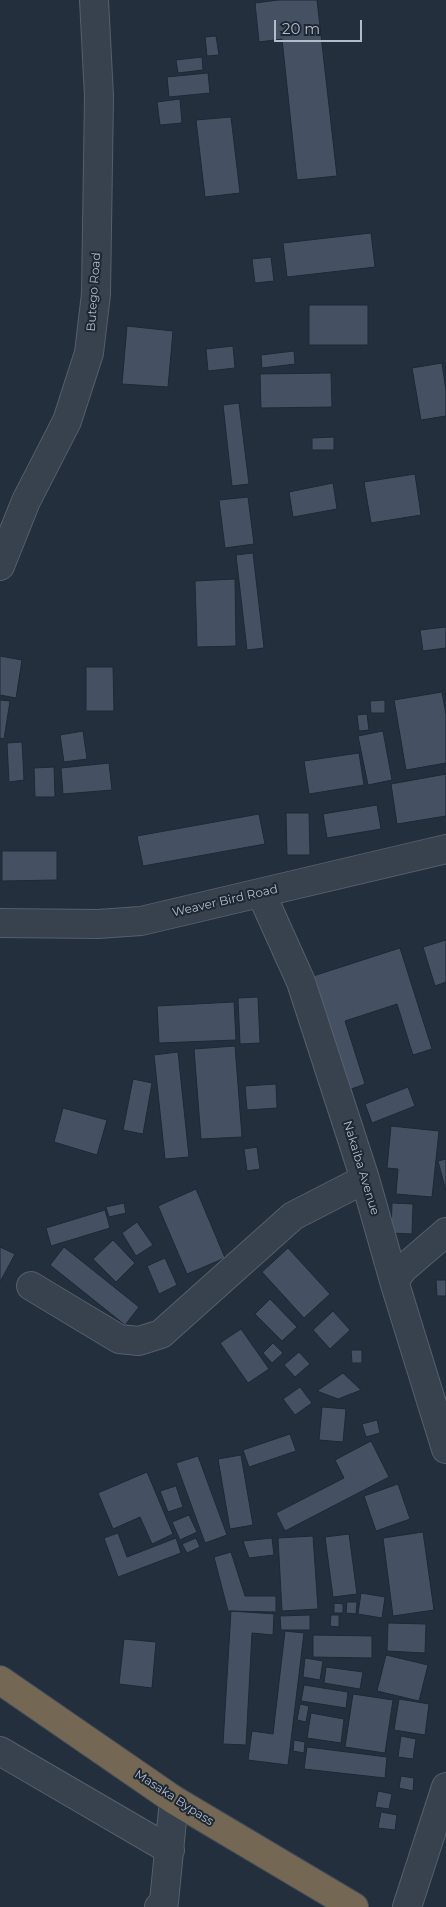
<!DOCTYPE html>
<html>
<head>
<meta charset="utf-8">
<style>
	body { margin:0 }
	#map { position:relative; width:446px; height:1907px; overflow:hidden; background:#242f3e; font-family:Montserrat,sans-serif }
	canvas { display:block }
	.scale { position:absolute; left:274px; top:20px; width:88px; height:22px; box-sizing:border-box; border:2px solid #b4bcc9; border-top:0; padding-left:6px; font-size:15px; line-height:18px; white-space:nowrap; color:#b4bcc9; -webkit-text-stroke:4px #1d2633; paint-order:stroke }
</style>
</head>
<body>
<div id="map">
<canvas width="446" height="1907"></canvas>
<div class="scale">20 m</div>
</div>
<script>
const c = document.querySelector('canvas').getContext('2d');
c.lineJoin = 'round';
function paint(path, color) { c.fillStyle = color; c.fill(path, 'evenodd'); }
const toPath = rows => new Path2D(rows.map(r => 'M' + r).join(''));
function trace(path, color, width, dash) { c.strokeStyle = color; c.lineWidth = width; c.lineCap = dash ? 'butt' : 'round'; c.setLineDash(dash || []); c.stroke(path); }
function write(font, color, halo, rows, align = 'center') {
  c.font = font + ' Montserrat,sans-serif'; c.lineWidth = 4; c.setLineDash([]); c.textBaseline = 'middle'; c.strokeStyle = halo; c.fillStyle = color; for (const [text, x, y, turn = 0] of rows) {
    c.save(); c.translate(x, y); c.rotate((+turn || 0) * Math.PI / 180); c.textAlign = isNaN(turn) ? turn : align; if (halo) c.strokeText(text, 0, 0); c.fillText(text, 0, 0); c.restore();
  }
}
const building = toPath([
	[278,0,317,0,337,176,297,180,282,39,259,42,255,3,278,0],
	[216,36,219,55,207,56,205,37,216,36],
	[202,57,203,70,178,73,176,60,202,57],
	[208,73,210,93,169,97,167,77,208,73],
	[180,99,182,123,160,125,157,102,180,99],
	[231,117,240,193,205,197,196,120,231,117],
	[371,233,375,267,287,277,283,243,371,233],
	[271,257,274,281,255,283,252,259,271,257],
	[309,305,368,305,368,345,309,345,309,305],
	[127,326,173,331,168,387,122,384,127,326],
	[233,346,235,368,208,371,206,349,233,346],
	[294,351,295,364,262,368,261,355,294,351],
	[442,363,446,391,446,416,421,420,412,368,442,363],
	[331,373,332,407,261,408,260,374,331,373],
	[239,403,249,484,232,486,223,405,239,403],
	[334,437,334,450,312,450,312,438,334,437],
	[415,474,421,515,371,523,364,482,415,474],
	[333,483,337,509,293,517,289,492,333,483],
	[248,497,254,544,225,548,219,500,248,497],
	[253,553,264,648,247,650,236,555,253,553],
	[235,579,236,646,197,647,195,581,235,579],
	[446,627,446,648,423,651,420,630,446,627],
	[0,656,22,660,16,698,0,695,0,656],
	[86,667,113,667,114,711,86,711,86,667],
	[442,692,446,715,446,763,406,770,394,700,442,692],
	[0,700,10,701,4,739,0,738,0,700],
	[385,700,385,713,371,713,370,701,385,700],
	[367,714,369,730,359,731,357,715,367,714],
	[83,731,87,759,64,762,60,735,83,731],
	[383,731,392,780,368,785,358,736,383,731],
	[22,742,24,780,9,782,7,743,22,742],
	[359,753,364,785,309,794,304,761,359,753],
	[109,763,112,790,63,794,61,768,109,763],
	[54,767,55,797,35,797,34,768,54,767],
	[446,774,446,816,397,824,391,784,446,774],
	[377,805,381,829,327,838,323,814,377,805],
	[286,813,309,813,310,855,287,855,286,813],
	[259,814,265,844,143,866,137,836,259,814],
	[2,851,57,851,57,880,2,881,2,851],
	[446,940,446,982,435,986,423,947,446,940],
	[400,948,432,1049,413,1055,397,1004,345,1021,365,1084,346,1091,310,977,400,948],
	[258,997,260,1043,240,1044,238,998,258,997],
	[234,1002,236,1040,159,1043,157,1006,234,1002],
	[235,1046,242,1137,201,1139,194,1049,235,1046],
	[178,1052,189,1157,165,1159,154,1055,178,1052],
	[133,1079,152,1083,143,1134,123,1130,133,1079],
	[276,1084,277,1108,247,1110,245,1086,276,1084],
	[408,1087,415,1106,372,1123,365,1104,408,1087],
	[63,1108,107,1120,97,1155,54,1142,63,1108],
	[391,1126,439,1131,432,1197,396,1194,398,1169,387,1168,391,1126],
	[257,1147,260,1169,247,1171,244,1149,257,1147],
	[446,1159,446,1191,438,1161,446,1159],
	[196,1189,225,1258,187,1274,158,1206,196,1189],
	[124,1203,126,1213,109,1217,106,1207,124,1203],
	[392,1203,413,1204,412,1234,391,1233,392,1203],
	[105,1210,110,1228,51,1246,46,1228,105,1210],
	[137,1222,153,1245,136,1256,122,1233,137,1222],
	[113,1240,135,1263,116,1282,93,1259,113,1240],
	[0,1247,15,1254,0,1282,0,1247],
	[64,1247,139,1307,125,1325,50,1265,64,1247],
	[288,1248,330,1294,304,1318,262,1272,288,1248],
	[165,1258,177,1285,159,1294,147,1266,165,1258],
	[436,1280,446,1280,446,1296,437,1296,436,1280],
	[270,1299,297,1327,282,1341,255,1314,270,1299],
	[333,1311,350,1330,330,1349,313,1330,333,1311],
	[241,1329,269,1369,248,1383,220,1343,241,1329],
	[273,1343,283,1353,272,1363,263,1353,273,1343],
	[351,1350,362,1350,362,1363,352,1363,351,1350],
	[299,1352,310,1364,295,1377,284,1365,299,1352],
	[343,1373,361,1390,338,1399,317,1391,343,1373],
	[300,1387,312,1403,295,1415,283,1399,300,1387],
	[322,1407,346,1409,343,1442,319,1440,322,1407],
	[377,1420,380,1433,366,1437,362,1424,377,1420],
	[290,1434,296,1451,249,1467,243,1450,290,1434],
	[371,1441,389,1477,285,1531,276,1513,344,1478,335,1460,371,1441],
	[241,1455,253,1525,230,1529,218,1459,241,1455],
	[198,1456,227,1535,205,1543,176,1463,198,1456],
	[147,1472,173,1534,152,1544,140,1517,113,1529,98,1493,147,1472],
	[398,1484,410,1519,376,1531,364,1496,398,1484],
	[176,1486,183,1507,168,1512,160,1491,176,1486],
	[189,1515,197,1532,180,1540,172,1522,189,1515],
	[423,1532,434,1610,393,1616,383,1538,423,1532],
	[118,1533,127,1557,176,1538,181,1553,118,1577,104,1538,118,1533],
	[349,1534,357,1594,333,1597,325,1537,349,1534],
	[313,1536,318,1609,282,1611,278,1538,313,1536],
	[196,1538,200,1547,187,1553,182,1544,196,1538],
	[272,1538,274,1555,249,1558,243,1541,272,1538],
	[231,1552,245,1596,276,1596,276,1612,228,1611,214,1557,231,1552],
	[361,1593,385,1597,382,1618,358,1614,361,1593],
	[347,1602,357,1602,356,1614,346,1613,347,1602],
	[334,1603,343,1604,343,1613,334,1613,334,1603],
	[231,1611,274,1614,273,1635,252,1633,246,1745,223,1744,231,1611],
	[310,1615,310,1630,281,1630,280,1616,310,1615],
	[331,1615,339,1615,339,1627,330,1626,331,1615],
	[388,1623,426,1624,425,1653,387,1651,388,1623],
	[285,1631,304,1633,288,1765,248,1760,252,1731,273,1734,285,1631],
	[313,1635,372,1636,372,1658,313,1657,313,1635],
	[124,1639,156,1642,152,1688,119,1684,124,1639],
	[386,1655,428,1665,419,1701,377,1691,386,1655],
	[305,1658,323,1661,320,1680,303,1677,305,1658],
	[326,1667,363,1672,360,1689,324,1683,326,1667],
	[304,1685,348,1692,346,1708,301,1701,304,1685],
	[353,1694,393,1700,385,1753,345,1747,353,1694],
	[399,1699,429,1704,425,1735,394,1730,399,1699],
	[300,1704,309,1706,306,1722,297,1720,300,1704],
	[311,1713,344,1719,341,1743,307,1738,311,1713],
	[401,1736,416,1739,413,1759,398,1757,401,1736],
	[294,1740,305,1742,304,1753,293,1751,294,1740],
	[307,1747,387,1757,385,1778,304,1769,307,1747],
	[401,1776,414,1778,413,1791,399,1788,401,1776],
	[378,1791,392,1794,389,1809,375,1807,378,1791],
	[381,1812,397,1815,395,1830,378,1828,381,1812]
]);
paint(building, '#455162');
trace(building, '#1f2835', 1);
const minor = toPath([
	[0,566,26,501,67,421,89,353,96,294,99,96,94,0],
	[261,893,301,982,365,1179,394,1281,446,1449],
	[0,923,98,924,141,921,446,849],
	[394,1281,403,1269,446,1232],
	[31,1286,119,1339,139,1341,161,1334,293,1216,365,1179],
	[0,1751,170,1850],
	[159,1907,164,1902,174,1800],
	[407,1907,446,1787]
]);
const highway = toPath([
	[0,1680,174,1800,354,1907]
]);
trace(minor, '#565f6c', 30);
trace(highway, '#434c59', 30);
trace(minor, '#38414e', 28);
trace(highway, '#746855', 28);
write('12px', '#b4bcc9', '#1d2633', [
	["Butego Road",94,292,-86],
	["Weaver Bird Road",225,901,-13],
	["Nakaiba Avenue",361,1168,73],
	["Masaka Bypass",174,1798,33]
]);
</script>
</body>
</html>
